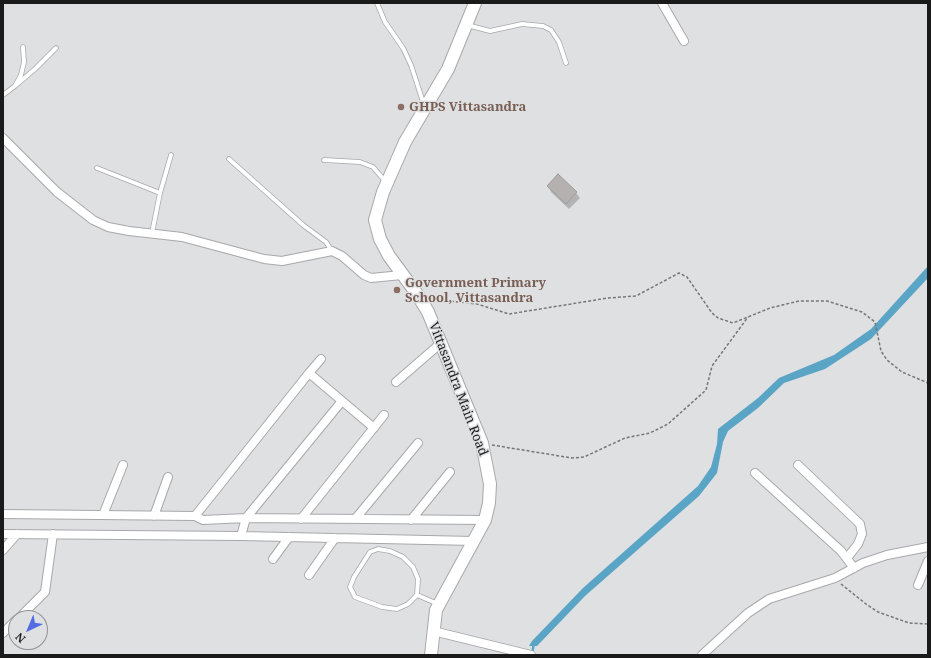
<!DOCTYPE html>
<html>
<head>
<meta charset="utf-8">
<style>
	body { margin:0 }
	#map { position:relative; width:931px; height:658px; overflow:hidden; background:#dfe0e2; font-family:"Noto Serif",serif }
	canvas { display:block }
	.frame { position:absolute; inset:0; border:4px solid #1a1a1b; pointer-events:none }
	.north { position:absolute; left:8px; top:610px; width:40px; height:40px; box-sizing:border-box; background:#dfe0e2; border:1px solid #909192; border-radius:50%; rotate:224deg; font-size:11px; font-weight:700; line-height:16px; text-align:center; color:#1a1a1b }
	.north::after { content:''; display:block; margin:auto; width:14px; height:18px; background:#556de2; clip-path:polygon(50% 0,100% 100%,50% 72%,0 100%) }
</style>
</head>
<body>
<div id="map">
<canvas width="931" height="658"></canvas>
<div class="frame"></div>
<div class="north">N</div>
</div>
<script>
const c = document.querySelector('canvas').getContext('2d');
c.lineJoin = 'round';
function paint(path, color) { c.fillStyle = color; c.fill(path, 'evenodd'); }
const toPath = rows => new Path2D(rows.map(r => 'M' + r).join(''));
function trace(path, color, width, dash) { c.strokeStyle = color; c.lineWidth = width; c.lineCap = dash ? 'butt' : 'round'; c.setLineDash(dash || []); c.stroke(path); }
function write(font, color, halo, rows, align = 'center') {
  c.font = font + ' "Noto Serif",serif'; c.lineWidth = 3; c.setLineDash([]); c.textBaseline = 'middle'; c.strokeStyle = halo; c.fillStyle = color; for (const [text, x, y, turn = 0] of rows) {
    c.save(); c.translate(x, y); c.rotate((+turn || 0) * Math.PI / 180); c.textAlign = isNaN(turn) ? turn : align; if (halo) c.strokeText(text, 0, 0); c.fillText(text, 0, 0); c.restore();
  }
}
paint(toPath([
	[928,266,928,278,871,339,825,369,784,383,758,408,728,431,723,442,717,473,699,496,585,596,537,646,529,646,532,641,583,588,698,486,711,467,717,444,718,429,758,398,779,378,834,355,871,329]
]), '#5aa4c5');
paint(toPath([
	[558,175,576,193,580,198,569,209,551,192,548,186]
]), '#0003');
trace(toPath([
	[532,654,534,643]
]), '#5aa4c5', 2.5);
const building = toPath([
	[558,174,577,192,566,204,547,186,558,174]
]);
paint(building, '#b4b1b0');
trace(building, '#9d9b99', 1);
const lane = toPath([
	[377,3,385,22,403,48,411,65,424,105],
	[467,25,490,31,522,24,543,26,551,30,559,42,566,63],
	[15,86,35,69,56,48],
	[3,95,15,86,21,75,24,62,23,47],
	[229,159,303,225,326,242,332,251],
	[324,160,360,162,373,167,385,181],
	[97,168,160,193,152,233],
	[160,193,171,155],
	[417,595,418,579,413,567,403,557,390,551,378,549,370,552,354,577,350,587,355,597,382,607,397,609,408,604,417,595,438,604]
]);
const street = toPath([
	[662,3,684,41],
	[3,138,57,192,93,220,108,227,129,231,182,237,264,259,282,261,332,251,342,256,364,275,371,278,402,275],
	[309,373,321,359],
	[396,382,441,343],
	[374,428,309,373,195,516,203,520,246,518,485,520],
	[798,465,860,524,862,534,858,544,847,558],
	[755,473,841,551,854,568],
	[3,514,195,516],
	[103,515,123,465],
	[154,516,168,477],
	[356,518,418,443],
	[301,519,384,415],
	[411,520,450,472],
	[3,534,241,536,474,541],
	[241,536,246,518,342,401],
	[3,550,17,534],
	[273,559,289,537],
	[309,575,335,538],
	[918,585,928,561],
	[19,618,45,592,53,534],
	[433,631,531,655],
	[3,633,16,620],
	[702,655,748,613,769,599,835,578,863,563,887,555,928,547]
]);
const secondary = toPath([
	[431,655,436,610,485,520,489,503,490,484,482,443,428,312,417,294,389,256,380,239,375,220,383,192,405,142,448,69,475,3]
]);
trace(lane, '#a8a8ab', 5.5);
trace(street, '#a8a8ab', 10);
trace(secondary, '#a8a8ab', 14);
trace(toPath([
	[431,299,477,304,509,314,608,298,636,296,679,273,687,277,712,313,718,318,733,323,770,308,799,301,827,301,862,312,875,322,881,351,887,360,902,372,928,383],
	[492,445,572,458,584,457,625,438,650,433,668,424,706,390,712,366,748,317],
	[841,584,866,604,878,612,909,623,928,624]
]), '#767678', 1.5, [3, 2]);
trace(lane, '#fff', 4);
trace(street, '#fff', 8);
trace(secondary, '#fff', 12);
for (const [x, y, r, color] of [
	[401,107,4,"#8d6e63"],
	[397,290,4,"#8d6e63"]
]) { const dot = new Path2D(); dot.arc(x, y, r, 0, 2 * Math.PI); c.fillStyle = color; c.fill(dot); trace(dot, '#dfe0e2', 1.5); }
write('bold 13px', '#785e54', '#dfe0e2', [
	["GHPS Vittasandra",409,107],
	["Government Primary",405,283],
	["School, Vittasandra",405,298]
], 'left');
write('13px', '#1a1a1b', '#dfe0e2', [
	["Vittasandra Main Road",458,389,69]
]);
</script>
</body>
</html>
